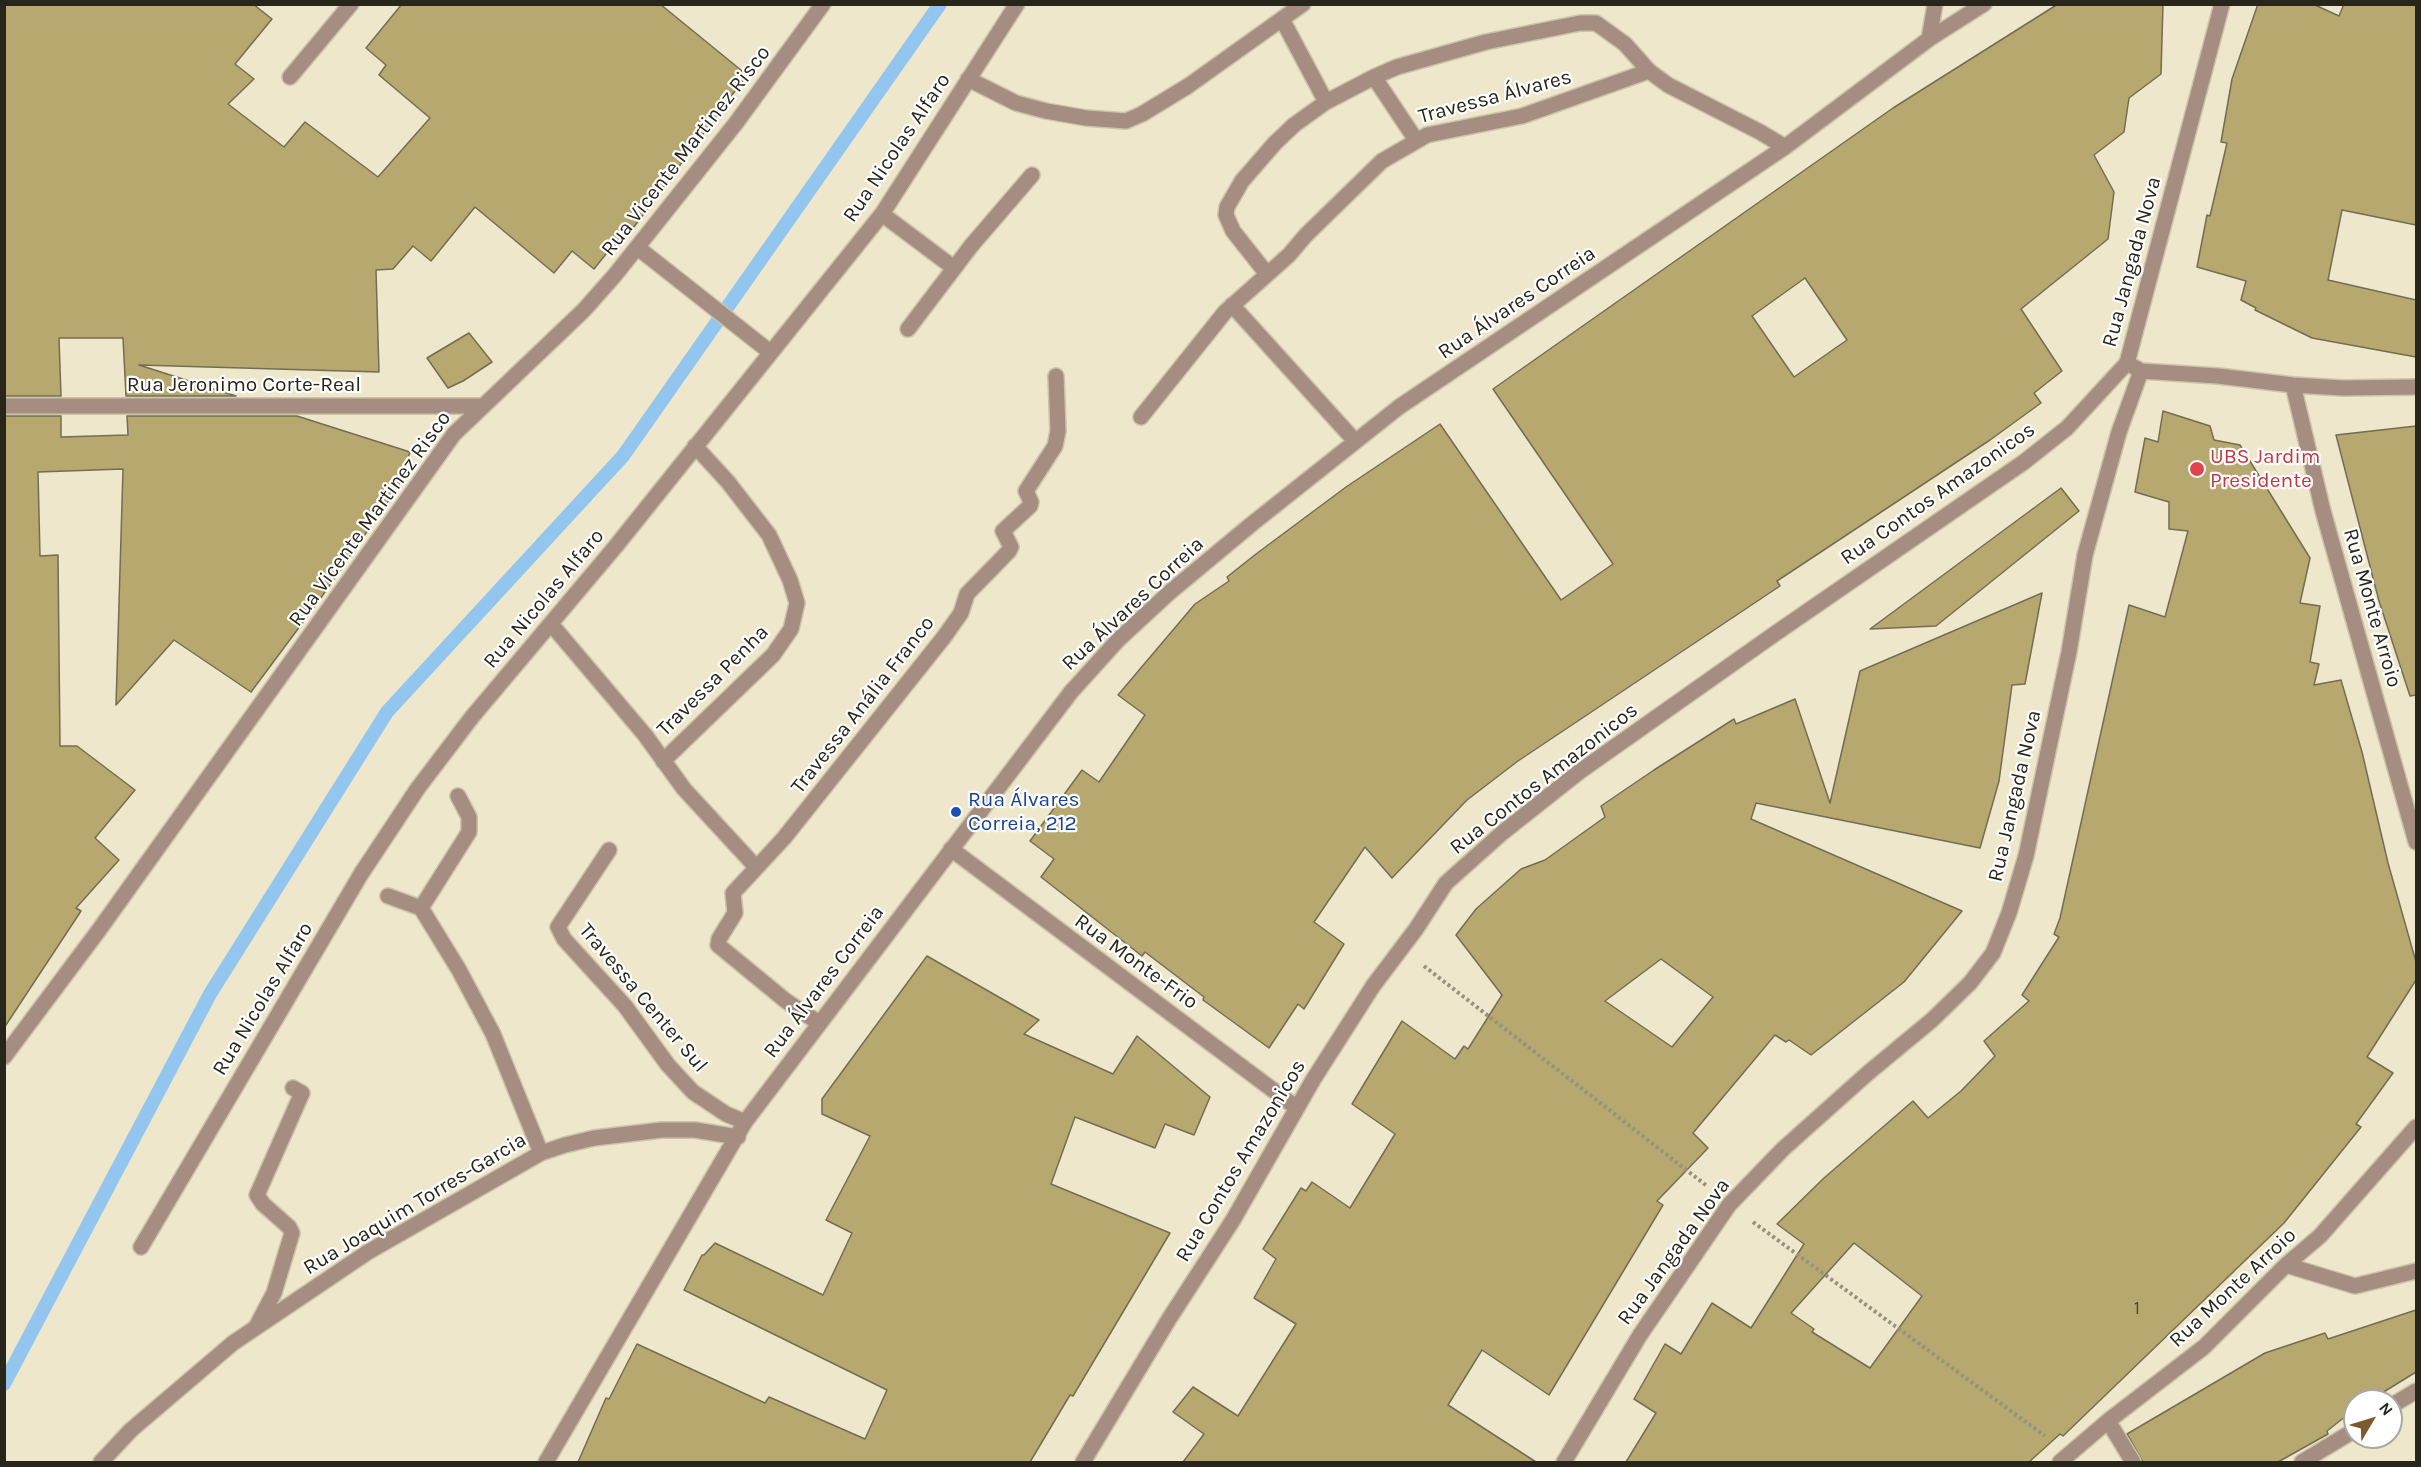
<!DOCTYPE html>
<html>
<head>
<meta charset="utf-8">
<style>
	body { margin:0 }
	#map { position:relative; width:2421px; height:1467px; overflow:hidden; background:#efe7cb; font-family:Karla,sans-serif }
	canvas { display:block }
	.frame { position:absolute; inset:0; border:6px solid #28261b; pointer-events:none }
	.north { position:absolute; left:2343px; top:1389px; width:60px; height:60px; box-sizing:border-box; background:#fff; border:2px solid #a9a8a4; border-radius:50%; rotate:52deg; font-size:16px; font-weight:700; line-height:24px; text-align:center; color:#28261b }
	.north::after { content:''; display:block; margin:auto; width:21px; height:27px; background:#7b5a30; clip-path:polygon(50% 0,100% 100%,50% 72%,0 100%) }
</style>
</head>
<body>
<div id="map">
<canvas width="2421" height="1467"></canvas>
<div class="frame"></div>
<div class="north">N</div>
</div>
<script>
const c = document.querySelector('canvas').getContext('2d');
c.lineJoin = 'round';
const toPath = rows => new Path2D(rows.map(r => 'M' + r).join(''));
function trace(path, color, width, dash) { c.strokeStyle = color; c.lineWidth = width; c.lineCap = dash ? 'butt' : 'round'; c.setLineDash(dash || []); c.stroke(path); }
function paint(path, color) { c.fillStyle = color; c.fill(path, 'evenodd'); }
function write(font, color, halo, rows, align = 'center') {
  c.font = font + ' Karla,sans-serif'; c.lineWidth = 4.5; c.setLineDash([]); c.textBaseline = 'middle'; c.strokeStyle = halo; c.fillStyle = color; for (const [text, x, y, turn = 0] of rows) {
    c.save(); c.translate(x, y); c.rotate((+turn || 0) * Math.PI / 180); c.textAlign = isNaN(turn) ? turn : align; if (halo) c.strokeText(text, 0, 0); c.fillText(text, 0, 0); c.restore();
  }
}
trace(toPath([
	[4,1384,210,994,387,712,623,456,940,4]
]), '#93c6ee', 14);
const building = toPath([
	[4,4,253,4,272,19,235,64,254,79,228,104,284,147,305,122,378,177,430,118,379,75,386,65,366,48,402,4,660,4,747,75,619,247,614,244,594,269,572,251,554,273,475,207,431,261,413,246,393,269,376,270,379,372,139,365,236,396,126,396,123,338,59,338,61,396,4,396,4,4],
	[2058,4,2163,4,2161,74,2129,98,2124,132,2094,155,2114,192,2108,239,2021,309,2062,371,2034,393,2041,403,1990,440,1777,581,1780,586,1518,761,1467,800,1392,878,1365,847,1314,922,1344,944,1304,1009,1298,1004,1269,1048,1203,1000,1204,997,1145,952,1142,956,1041,877,1054,859,1030,841,1082,770,1099,782,1145,715,1118,695,1195,604,1229,581,1227,577,1256,554,1346,487,1440,424,1561,600,1613,564,1493,389,1893,108,2058,4],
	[1805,278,1847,340,1794,377,1752,316,1805,278],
	[2258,4,2313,4,2339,16,2344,4,2416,4,2416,225,2342,210,2328,280,2416,300,2416,357,2312,338,2255,310,2256,308,2241,300,2246,281,2197,267,2207,215,2210,216,2227,143,2221,142,2232,79,2258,4],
	[469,333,492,362,463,381,448,388,427,358,469,333],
	[2163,411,2210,426,2214,440,2240,445,2310,558,2300,603,2320,606,2310,662,2319,664,2314,685,2341,680,2362,752,2388,863,2416,962,2416,980,2367,1057,2393,1073,2356,1124,2361,1127,2284,1223,2063,1436,2060,1434,2029,1462,1626,1462,1656,1413,1634,1399,1665,1344,1681,1354,1712,1303,1751,1328,1804,1244,1777,1224,1824,1178,1913,1101,1928,1118,1961,1091,1995,1056,1984,1041,2029,1001,2022,995,2059,937,2054,934,2060,918,2129,605,2165,617,2188,531,2169,529,2169,502,2135,492,2145,438,2158,442,2163,411],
	[1854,1243,1922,1296,1870,1368,1812,1332,1814,1329,1791,1313,1854,1243],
	[4,416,61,416,61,437,128,435,127,416,297,416,410,452,398,487,318,602,251,692,174,640,116,705,123,469,38,472,40,556,58,555,60,746,77,746,135,790,95,838,119,860,76,908,81,911,4,1028,4,416],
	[2416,426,2416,695,2410,696,2379,601,2336,435,2416,426],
	[2061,488,2079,511,1936,626,1870,629,2061,488],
	[2042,593,2025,684,2012,685,1999,781,1980,848,1756,803,1751,819,1962,911,1904,982,1811,1055,1789,1040,1786,1042,1775,1035,1693,1133,1708,1148,1657,1201,1663,1205,1549,1395,1482,1350,1448,1405,1536,1462,1183,1462,1204,1434,1173,1412,1193,1387,1238,1416,1296,1324,1254,1298,1276,1259,1263,1249,1301,1188,1306,1191,1312,1182,1350,1208,1395,1134,1352,1104,1402,1021,1455,1059,1464,1046,1468,1049,1502,995,1456,935,1476,909,1521,869,1545,860,1605,817,1601,806,1654,770,1734,719,1736,724,1795,699,1830,803,1860,671,2042,593],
	[1661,959,1713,997,1672,1047,1605,1001,1661,959],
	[927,956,1039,1020,1024,1034,1113,1074,1137,1036,1210,1097,1194,1135,1165,1124,1155,1148,1075,1117,1051,1184,1170,1233,1073,1396,1070,1395,1030,1462,578,1462,606,1398,609,1399,637,1344,765,1403,769,1397,865,1439,887,1390,684,1290,702,1255,704,1255,715,1243,823,1295,852,1233,826,1220,870,1136,822,1114,822,1099,927,956],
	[2416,1310,2416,1372,2369,1401,2355,1401,2355,1409,2327,1431,2328,1434,2278,1462,2143,1462,2127,1434,2265,1353,2325,1333,2328,1339,2416,1310]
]);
paint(building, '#b7a86f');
trace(building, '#736d54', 1.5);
const minor = toPath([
	[1283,21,1326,102],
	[1929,39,1935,4],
	[290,77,351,4],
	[1374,77,1416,140],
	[968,79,1016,103,1046,111,1086,118,1126,121,1142,114,1188,86,1303,4],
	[882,214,954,268],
	[638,248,770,352],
	[1267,274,1233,231,1226,215,1227,207,1242,181,1275,143,1294,125,1326,102,1374,77,1397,67,1486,42,1580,23,1596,23,1625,44,1649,71,1668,85,1760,132,1785,147],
	[1232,305,1355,441],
	[908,329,971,246,1032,175],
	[2141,371,2218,376,2293,385,2343,388,2416,387],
	[2293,385,2323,511,2416,842],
	[4,406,483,406],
	[1141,417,1225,312,1289,255,1306,235,1382,161,1427,135,1522,116,1649,71],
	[551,624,645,735,684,789,756,867],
	[663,761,773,655,791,629,797,603,790,580,769,535,728,482,695,446],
	[458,796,469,817,469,832,421,908,459,970,493,1034,541,1153],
	[951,849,1297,1108],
	[609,850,558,927,564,939,625,1006,668,1065,693,1092,726,1114,745,1122],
	[388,896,421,908],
	[819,1023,786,1001,718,945,719,939,735,913,733,893,784,838,944,637,961,613,967,594,1009,551,1011,547,1003,531,1030,506,1031,502,1026,491,1055,446,1058,431,1056,376],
	[4,1057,99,930,454,434,584,310,615,275,736,123,823,4],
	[141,1247,361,874,418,788,472,717,616,546,882,214,1017,4],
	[2286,1265,2355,1286,2416,1271],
	[257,1325,274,1293,292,1233,289,1227,263,1204,257,1195,302,1093,293,1088],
	[2391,1406,2416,1391],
	[2108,1421,2133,1462],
	[101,1462,131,1430,233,1343,368,1252,541,1153,565,1145,594,1138,662,1130,695,1130,738,1137],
	[546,1462,745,1122,1071,692,1118,640,1170,592,1253,523,1399,407,1785,147,1929,39,1984,4],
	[1083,1462,1169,1319,1233,1220,1313,1080,1373,986,1416,929,1446,883,1502,833,1579,772,1776,633,2024,462,2067,428,2127,363],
	[1564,1462,1640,1335,1729,1205,1783,1149,1868,1073,1932,1020,1970,983,1993,953,2009,913,2026,856,2069,652,2085,555,2119,432,2141,371,2127,363,2222,4],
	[2060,1462,2108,1421,2204,1347,2286,1265,2320,1236,2416,1127],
	[2302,1462,2355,1430]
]);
trace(minor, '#cbc4ab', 18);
trace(toPath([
	[1424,966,1707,1186],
	[1753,1222,2045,1436]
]), '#97927e', 4, [3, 3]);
trace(minor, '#a68d82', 15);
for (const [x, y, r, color] of [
	[2197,469,8,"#e0444e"],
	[956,812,6,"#1a4fb4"]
]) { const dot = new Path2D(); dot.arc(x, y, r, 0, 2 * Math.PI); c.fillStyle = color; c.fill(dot); trace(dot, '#fff', 2); }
write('18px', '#4c4630', null, [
	["1",2137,1309]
]);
write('21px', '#28261b', '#fff', [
	["Travessa Álvares",1495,97,-15],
	["Rua Nicolas Alfaro",897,148,-56],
	["Rua Vicente Martinez Risco",686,151,-52],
	["Rua Jangada Nova",2132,262,-75],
	["Rua Álvares Correia",1517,303,-34],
	["Rua Jeronimo Corte-Real",244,385],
	["Rua Contos Amazonicos",1938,494,-35],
	["Rua Vicente Martinez Risco",370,519,-54],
	["Rua Nicolas Alfaro",544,599,-50],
	["Rua Álvares Correia",1133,604,-43],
	["Rua Monte Arroio",2372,608,74],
	["Travessa Penha",713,681,-45],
	["Travessa Anália Franco",863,705,-52],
	["Rua Contos Amazonicos",1544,779,-38],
	["Rua Jangada Nova",2015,796,-77],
	["Rua Monte-Frio",1136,962,36],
	["Rua Álvares Correia",824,982,-53],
	["Travessa Center Sul",643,998,50],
	["Rua Nicolas Alfaro",263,999,-59],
	["Rua Contos Amazonicos",1241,1161,-59],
	["Rua Joaquim Torres-Garcia",415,1204,-31],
	["Rua Jangada Nova",1674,1252,-54],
	["Rua Monte Arroio",2233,1288,-43]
]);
write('21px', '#be3a42', '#fff', [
	["UBS Jardim",2210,457],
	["Presidente",2210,481]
], 'left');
write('21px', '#164399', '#fff', [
	["Rua Álvares",968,800],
	["Correia, 212",968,824]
], 'left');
</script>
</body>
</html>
